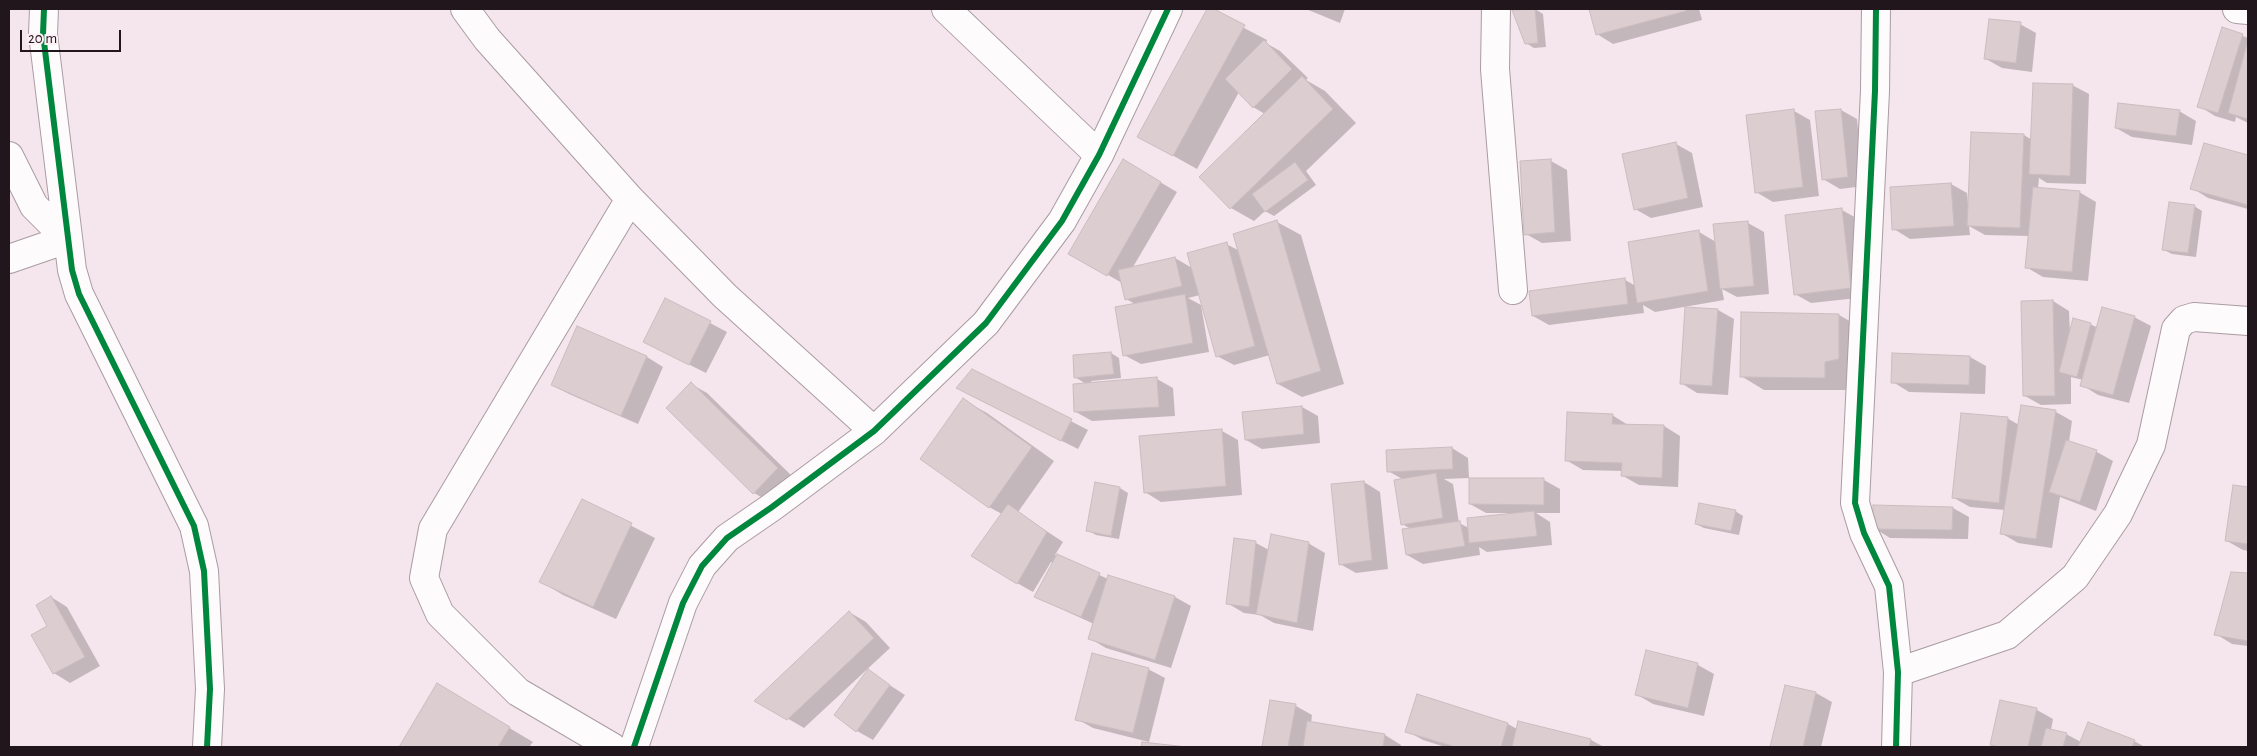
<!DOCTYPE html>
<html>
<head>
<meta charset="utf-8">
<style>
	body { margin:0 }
	#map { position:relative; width:2257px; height:756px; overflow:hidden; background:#f5e5ec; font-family:"Alegreya Sans",sans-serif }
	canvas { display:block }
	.frame { position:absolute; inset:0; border:10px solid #20161b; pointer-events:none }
	.scale { position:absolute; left:20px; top:30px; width:101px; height:22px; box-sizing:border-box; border:2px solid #20161b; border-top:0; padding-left:6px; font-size:15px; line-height:18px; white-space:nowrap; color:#20161b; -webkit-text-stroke:4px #fdf1f6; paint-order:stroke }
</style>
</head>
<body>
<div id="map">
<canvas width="2257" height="756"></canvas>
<div class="frame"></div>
<div class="scale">20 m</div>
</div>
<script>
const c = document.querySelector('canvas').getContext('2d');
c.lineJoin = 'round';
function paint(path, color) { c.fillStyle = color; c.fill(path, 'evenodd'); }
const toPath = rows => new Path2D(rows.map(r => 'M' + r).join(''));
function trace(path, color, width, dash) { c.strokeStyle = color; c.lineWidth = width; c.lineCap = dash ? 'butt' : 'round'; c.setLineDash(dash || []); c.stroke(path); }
paint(toPath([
	[1208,9,1267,40,1266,43,1280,51,1308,78,1306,80,1325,91,1356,123,1306,171,1316,185,1274,216,1265,211,1254,221,1231,208,1201,177,1265,114,1253,107,1239,92,1197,169,1138,136],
	[1306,9,1345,9,1340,23],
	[1535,9,1543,14,1546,47,1534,48,1526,43,1514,11],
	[1591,9,1699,9,1702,20,1613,44,1597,34],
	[2020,24,2036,33,2032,72,2002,68,1986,59],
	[2223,28,2248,38,2248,123,2236,117,2235,122,2215,116,2199,106],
	[2072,85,2089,94,2086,184,2047,183,2039,178,2038,189,2079,192,2096,202,2088,281,2043,277,2026,267,2029,236,1985,235,1969,226,1970,235,1910,239,1894,229,1951,184,1967,193,1968,204,1970,204,2024,135,2032,140],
	[1841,110,1857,119,1864,186,1840,189,1823,179],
	[1794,111,1810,120,1819,196,1773,202,1756,192],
	[2179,111,2196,121,2192,145,2132,137,2116,128],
	[1676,144,1692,153,1703,207,1651,218,1635,209],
	[2204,144,2248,156,2248,209,2208,198,2192,188],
	[1124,161,1177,192,1133,267,1175,258,1192,268,1226,244,1240,251,1277,222,1301,235,1344,384,1302,397,1278,384,1270,355,1234,365,1217,356,1200,295,1188,298,1201,305,1209,352,1141,364,1124,355,1135,304,1126,299,1122,283,1070,253],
	[1551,161,1567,170,1571,241,1542,243,1526,234],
	[2194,206,2202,211,2196,257,2172,254,2164,250],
	[1842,210,1858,219,1867,297,1811,303,1795,294],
	[1748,223,1764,232,1769,294,1737,297,1722,289,1724,300,1655,312,1643,305,1644,313,1549,325,1533,316,1625,280,1636,286,1699,232,1716,242],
	[665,299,727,332,706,373,644,342],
	[2053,301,2069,311,2070,334,2090,324,2098,328,2134,317,2151,326,2129,403,2098,395,2082,385,2083,380,2071,377,2071,404,2041,405,2025,396],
	[1718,310,1734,319,1728,395,1697,393,1681,383],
	[1839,315,1862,328,1848,390,1764,390,1741,376],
	[577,327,647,357,663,367,638,424,569,394,552,385],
	[1111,353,1119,358,1121,378,1091,381,1092,383,1157,379,1173,388,1175,416,1092,421,1076,412,1086,384,1075,377],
	[1970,357,1986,366,1985,394,1909,392,1893,382],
	[972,370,1088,430,1078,449,974,397],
	[691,384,707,393,794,478,770,502,754,493,668,408],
	[963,400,987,413,1054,461,1018,512,1063,542,1055,555,1108,579,1109,576,1175,597,1191,606,1171,668,1106,648,1089,638,1094,624,1035,597,1053,563,1051,562,1033,592,1017,583,1002,514,989,507],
	[2022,406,2056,412,2072,421,2069,442,2097,452,2113,461,2096,511,2060,497,2052,548,2018,543,2001,533,2005,510,1970,507,1954,498,2007,418,2019,425],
	[1302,407,1318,416,1320,443,1262,449,1246,440],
	[1612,415,1628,425,1664,426,1680,436,1678,487,1639,485,1623,476,1623,471,1583,470,1566,460],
	[1222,431,1238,440,1242,495,1161,502,1145,492],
	[1452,448,1468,458,1469,478,1444,479,1453,484,1459,523,1469,528,1508,515,1507,513,1486,513,1470,504,1544,480,1560,489,1560,513,1536,513,1550,522,1552,545,1487,552,1479,547,1480,555,1423,564,1407,555,1411,529,1402,524,1404,480,1388,471],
	[1364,482,1380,492,1388,569,1356,573,1340,564],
	[2234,486,2248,488,2248,551,2243,550,2227,541],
	[1120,488,1128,493,1119,539,1096,535,1088,530],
	[583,501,655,538,616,619,563,595,540,581],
	[1874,507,1953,508,1969,517,1968,539,1890,538,1874,528],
	[1735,511,1743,516,1739,535,1704,528,1696,524],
	[1256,543,1269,550,1308,543,1325,553,1313,631,1274,623,1260,615,1244,613,1227,603],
	[2232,574,2248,575,2248,646,2232,644,2216,634],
	[51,597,67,607,100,666,70,683,54,673],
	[849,612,866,622,890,648,804,728,756,700],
	[1646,652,1698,665,1714,674,1704,716,1653,704,1636,694],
	[1148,669,1165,678,1149,742,1093,728,1077,719],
	[868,671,905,695,873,740,857,731],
	[437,685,533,742,529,747,400,747],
	[1786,686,1816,693,1832,702,1821,747,1771,747],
	[1418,696,1508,724,1517,729,1591,740,1604,747,1445,747,1423,740,1407,731],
	[1271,701,1296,706,1312,715,1311,723,1385,735,1401,745,1401,747,1263,747],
	[2001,701,2037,710,2053,719,2051,730,2066,734,2081,742,2134,741,2145,747,1996,747,1991,744]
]), '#0003');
const building = toPath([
	[1207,9,1214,9,1245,25,1173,156,1137,137,1207,9],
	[1535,9,1538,43,1525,44,1512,10,1535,9],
	[1589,9,1686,9,1686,11,1596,35,1589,9],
	[1989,19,2021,22,2016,63,1984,59,1989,19],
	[2222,27,2243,34,2218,113,2197,107,2222,27],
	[1264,40,1292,69,1253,108,1225,79,1264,40],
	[2248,40,2248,119,2228,113,2248,40],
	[1302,76,1333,109,1230,209,1199,177,1302,76],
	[2033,83,2073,84,2070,176,2029,174,2033,83],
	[2118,103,2180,110,2176,136,2115,128,2118,103],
	[1794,109,1803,187,1755,193,1746,115,1794,109],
	[1841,109,1848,177,1822,180,1815,111,1841,109],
	[1971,132,2024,134,2020,228,1967,226,1971,132],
	[1676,142,1688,198,1634,210,1622,154,1676,142],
	[2204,143,2248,155,2248,205,2190,189,2204,143],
	[1123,159,1161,182,1107,276,1068,254,1123,159],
	[1551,159,1555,232,1524,235,1520,161,1551,159],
	[1295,162,1308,180,1265,212,1252,194,1295,162],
	[1951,183,1954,226,1892,230,1890,187,1951,183],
	[2033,187,2080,191,2072,272,2025,268,2033,187],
	[2169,202,2195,205,2188,253,2162,250,2169,202],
	[1842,208,1851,288,1794,295,1785,215,1842,208],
	[1277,220,1321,371,1277,384,1233,234,1277,220],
	[1748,221,1754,286,1720,289,1713,224,1748,221],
	[1699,230,1708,291,1637,303,1628,242,1699,230],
	[1227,242,1255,346,1216,357,1187,253,1227,242],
	[1175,257,1182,286,1125,300,1118,270,1175,257],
	[1625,278,1628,304,1532,316,1529,291,1625,278],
	[1185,294,1193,343,1123,356,1115,307,1185,294],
	[665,298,711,321,689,365,643,342,665,298],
	[2053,300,2055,396,2023,396,2021,301,2053,300],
	[1685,307,1718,309,1712,386,1680,384,1685,307],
	[2102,307,2135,316,2113,395,2080,386,2102,307],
	[1741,312,1839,314,1839,359,1825,362,1825,378,1740,377,1741,312],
	[2073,318,2091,323,2077,377,2059,372,2073,318],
	[577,326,647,356,621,416,551,385,577,326],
	[1111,352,1114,374,1074,378,1073,355,1111,352],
	[1892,353,1970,356,1969,385,1891,383,1892,353],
	[972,369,1072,419,1061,441,956,388,972,369],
	[1157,377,1159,407,1074,412,1073,384,1157,377],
	[691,382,778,468,753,494,666,408,691,382],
	[963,398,1032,447,989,508,920,459,963,398],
	[2021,405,2056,410,2036,539,2000,534,2021,405],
	[1302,406,1304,434,1245,440,1242,412,1302,406],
	[1567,412,1613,414,1612,424,1664,425,1662,478,1621,476,1622,463,1565,461,1567,412],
	[1961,413,2008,417,1999,503,1952,498,1961,413],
	[1222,429,1226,486,1144,493,1139,436,1222,429],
	[2066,440,2097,450,2080,502,2049,492,2066,440],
	[1452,447,1453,469,1387,472,1386,450,1452,447],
	[1436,473,1443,518,1401,525,1394,480,1436,473],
	[1469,478,1544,478,1544,505,1469,504,1469,478],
	[1364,481,1372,560,1339,565,1331,484,1364,481],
	[1095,482,1120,487,1111,536,1086,531,1095,482],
	[2233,485,2248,487,2248,544,2225,541,2233,485],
	[582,499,632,523,593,607,539,582,582,499],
	[1699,503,1736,510,1731,531,1695,524,1699,503],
	[1008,504,1047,532,1017,584,971,556,1008,504],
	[1873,505,1953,507,1952,530,1873,529,1873,505],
	[1534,511,1537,536,1469,543,1467,518,1534,511],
	[1460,521,1465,546,1406,555,1402,529,1460,521],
	[1271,534,1309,542,1297,623,1256,614,1271,534],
	[1234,538,1256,541,1249,607,1226,604,1234,538],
	[1057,554,1100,573,1081,617,1034,597,1057,554],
	[2231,572,2248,573,2248,641,2214,635,2231,572],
	[1108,575,1175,596,1155,660,1088,639,1108,575],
	[51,596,85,657,53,674,31,635,47,626,36,605,51,596],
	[849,611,874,638,787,720,754,701,849,611],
	[1646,650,1698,663,1688,708,1635,695,1646,650],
	[1092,653,1149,668,1133,733,1075,720,1092,653],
	[868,669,890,685,856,732,834,715,868,669],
	[437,683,510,727,498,747,399,747,437,683],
	[1785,685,1816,692,1803,747,1770,747,1785,685],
	[1417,694,1508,723,1501,747,1456,747,1405,732,1417,694],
	[1270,700,1296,704,1288,747,1262,747,1270,700],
	[2000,700,2037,708,2028,747,1999,747,1990,745,2000,700],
	[1307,721,1385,734,1383,747,1303,747,1307,721],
	[1518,721,1591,739,1589,747,1512,747,1518,721],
	[2088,722,2135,740,2132,747,2078,747,2088,722],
	[2046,728,2067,733,2063,747,2041,747,2046,728],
	[1142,742,1187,747,1141,747,1142,742]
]);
paint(building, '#dcced0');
trace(building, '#cabcbf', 1);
const minor = toPath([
	[44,9,43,34,72,270,79,294,194,526,204,571,210,689,207,747],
	[465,9,487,39,630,199,725,296,874,431],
	[946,9,1099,155],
	[1496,9,1495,69,1513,290],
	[1876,9,1875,91,1855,503,1864,533,1889,586,1898,672,1896,747],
	[2237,9,2248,10],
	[9,156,34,206,67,239,9,259],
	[1898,672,2007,635,2075,577,2118,514,2151,445,2176,329,2184,320,2194,317,2248,321],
	[612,747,518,692,440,614,424,578,433,529,630,199],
	[634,747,683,603,702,566,727,538,772,507,874,431,986,323,1062,221,1099,155,1168,9]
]);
trace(minor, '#a99ca2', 30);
trace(minor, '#fefbfc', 28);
trace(toPath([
	[44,9,43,34,72,270,79,294,194,526,204,571,210,689,207,747],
	[1876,9,1875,91,1855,503,1864,533,1889,586,1898,672,1896,747],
	[634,747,683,603,702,566,727,538,772,507,874,431,986,323,1062,221,1099,155,1168,9]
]), '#00873e', 6);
</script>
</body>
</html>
